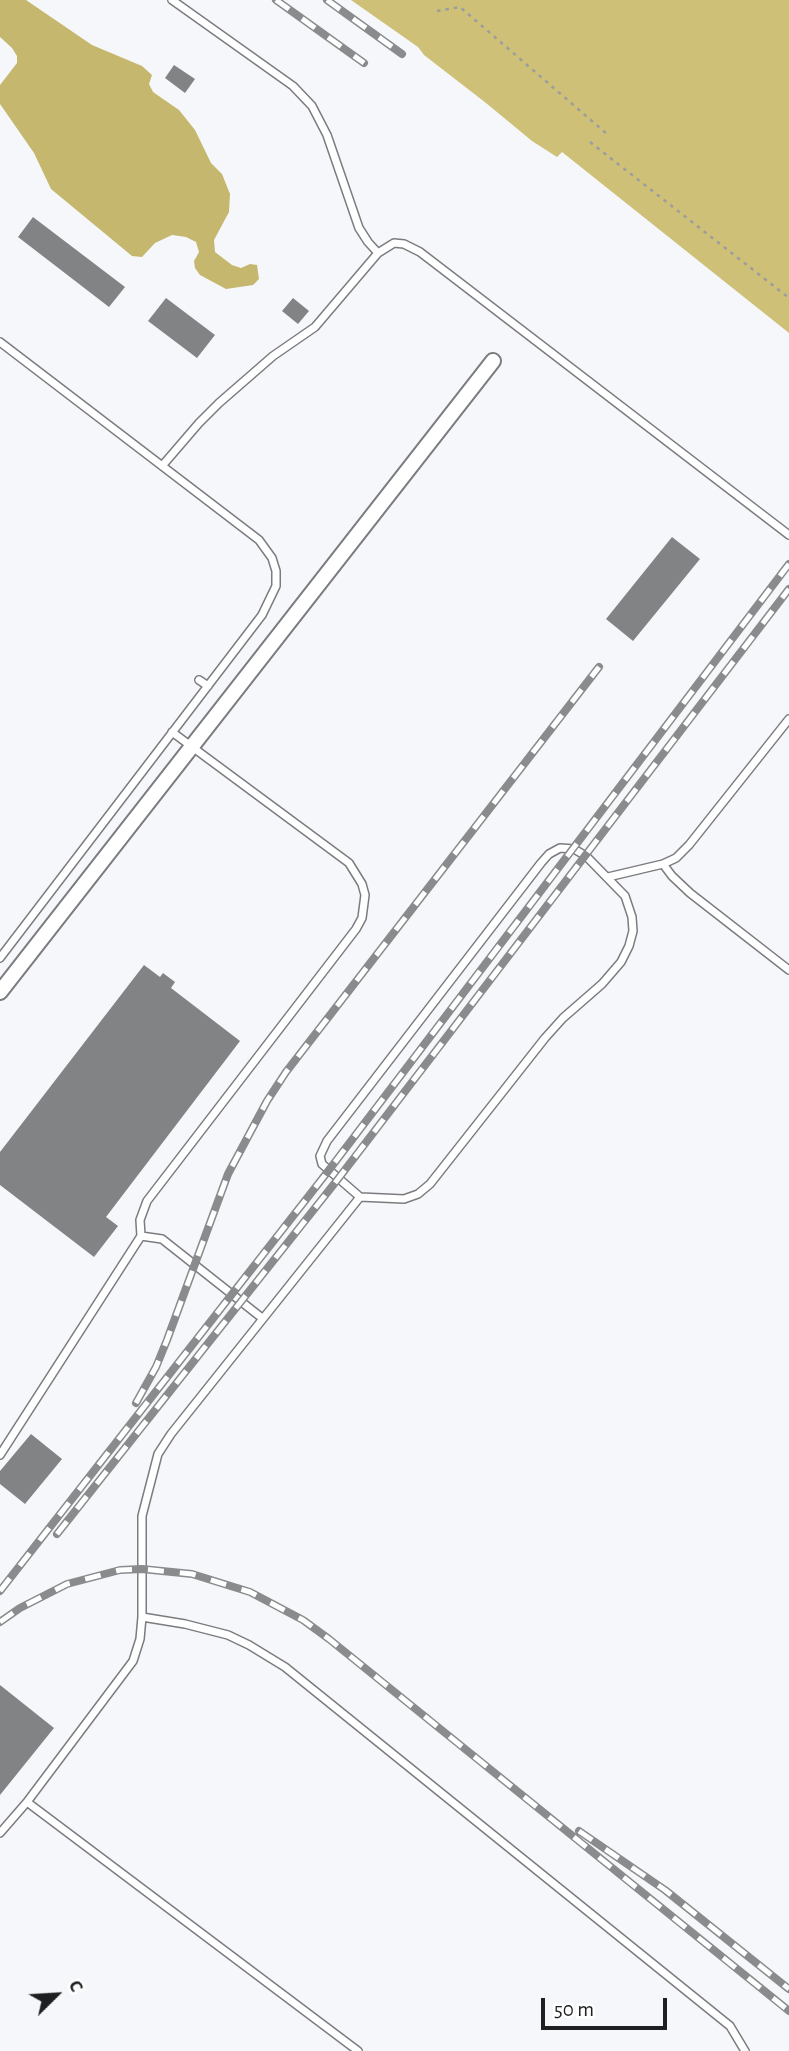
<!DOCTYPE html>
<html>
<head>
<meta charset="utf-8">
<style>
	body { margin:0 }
	#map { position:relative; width:789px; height:2051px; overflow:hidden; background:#f5f7fa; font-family:"Alegreya Sans",sans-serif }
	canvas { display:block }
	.north { position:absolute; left:21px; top:1960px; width:70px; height:70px; -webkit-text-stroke:5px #fff; paint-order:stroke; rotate:66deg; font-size:19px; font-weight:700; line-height:28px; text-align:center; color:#1e1f20 }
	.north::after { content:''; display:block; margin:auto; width:24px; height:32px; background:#1e1f20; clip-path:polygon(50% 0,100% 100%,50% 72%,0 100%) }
	.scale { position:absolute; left:541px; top:1998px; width:126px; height:32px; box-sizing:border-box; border:4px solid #1e1f20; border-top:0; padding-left:9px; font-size:21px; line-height:24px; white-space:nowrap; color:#1e1f20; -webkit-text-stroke:5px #fff; paint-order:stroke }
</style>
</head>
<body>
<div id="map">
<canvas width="789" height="2051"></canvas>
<div class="north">С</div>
<div class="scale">50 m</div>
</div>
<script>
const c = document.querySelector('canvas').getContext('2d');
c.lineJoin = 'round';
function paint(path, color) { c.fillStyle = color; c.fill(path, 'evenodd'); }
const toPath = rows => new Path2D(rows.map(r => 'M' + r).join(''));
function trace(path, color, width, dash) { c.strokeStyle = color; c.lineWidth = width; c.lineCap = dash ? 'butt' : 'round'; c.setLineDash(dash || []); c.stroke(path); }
paint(toPath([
	[0,0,26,0,92,45,142,66,152,75,149,84,153,92,179,110,195,130,211,163,222,174,230,194,229,212,214,240,215,252,232,265,241,268,250,264,257,265,259,279,253,285,226,289,200,275,195,268,194,261,199,252,196,242,186,237,172,235,155,243,142,257,132,256,51,189,34,153,0,104,0,85,17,63,17,56,12,48,0,37]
]), '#c6b76e');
paint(toPath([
	[351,0,789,0,789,333,562,152,557,157,532,141,486,103,424,55,418,47]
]), '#cfc078');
paint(toPath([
	[174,65,195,79,185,93,165,78],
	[33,217,125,287,109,307,18,237],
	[166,298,215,335,197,358,148,321],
	[293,298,309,311,298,324,282,311],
	[672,537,700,559,633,641,606,619],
	[144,965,160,977,163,973,175,982,171,988,240,1041,106,1217,118,1226,94,1257,0,1185,0,1152],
	[31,1434,62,1459,25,1504,0,1484,0,1471],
	[0,1685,54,1728,0,1795]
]), '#818385');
const service = toPath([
	[172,0,293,86,312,106,327,135,359,228,368,242,378,253],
	[0,342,259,540,272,558,276,571,276,586,262,615,0,958],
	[162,466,199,423,219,403,273,356,315,327,378,253,394,243,404,244,420,252,789,535],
	[199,680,208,686],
	[663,864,672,876,690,893,789,970],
	[608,877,663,864,676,858,689,845,789,719],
	[141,1236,162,1239,262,1318],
	[0,1455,141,1236,140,1220,147,1201,356,929,362,918,365,895,362,884,349,863,172,732],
	[142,1617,185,1624,228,1635,249,1645,285,1667,730,2026,745,2051],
	[27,1802,133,1661,140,1639,142,1617,142,1516,158,1454,171,1434,360,1197,404,1199,418,1194,430,1184,545,1038,563,1018,602,984,621,962,629,946,633,931,632,917,625,896,586,856,574,849,560,848,549,854,541,863,327,1141,320,1156,322,1164,360,1197],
	[0,1833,27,1802,358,2051]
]);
const minor = toPath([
	[0,992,493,361]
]);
trace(service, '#7b7c7f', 10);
trace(minor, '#7b7c7f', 18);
trace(toPath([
	[437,11,460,7,607,134],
	[590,142,789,298]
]), '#9b9d9f', 2.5, [3.5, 5]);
trace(service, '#fff', 7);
trace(minor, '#fff', 14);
const rail = toPath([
	[276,0,364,63],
	[327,0,402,54],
	[136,1403,156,1367,167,1340,228,1174,267,1101,286,1072,599,667],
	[57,1534,338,1179,789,589],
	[0,1591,329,1170,789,564],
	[0,1622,20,1608,67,1584,120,1570,142,1569,192,1574,250,1592,303,1620,329,1639,789,2011],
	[579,1831,665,1890,789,1989]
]);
trace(rail, '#898b8d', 8);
trace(rail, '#fff', 5, [16]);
</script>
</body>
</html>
